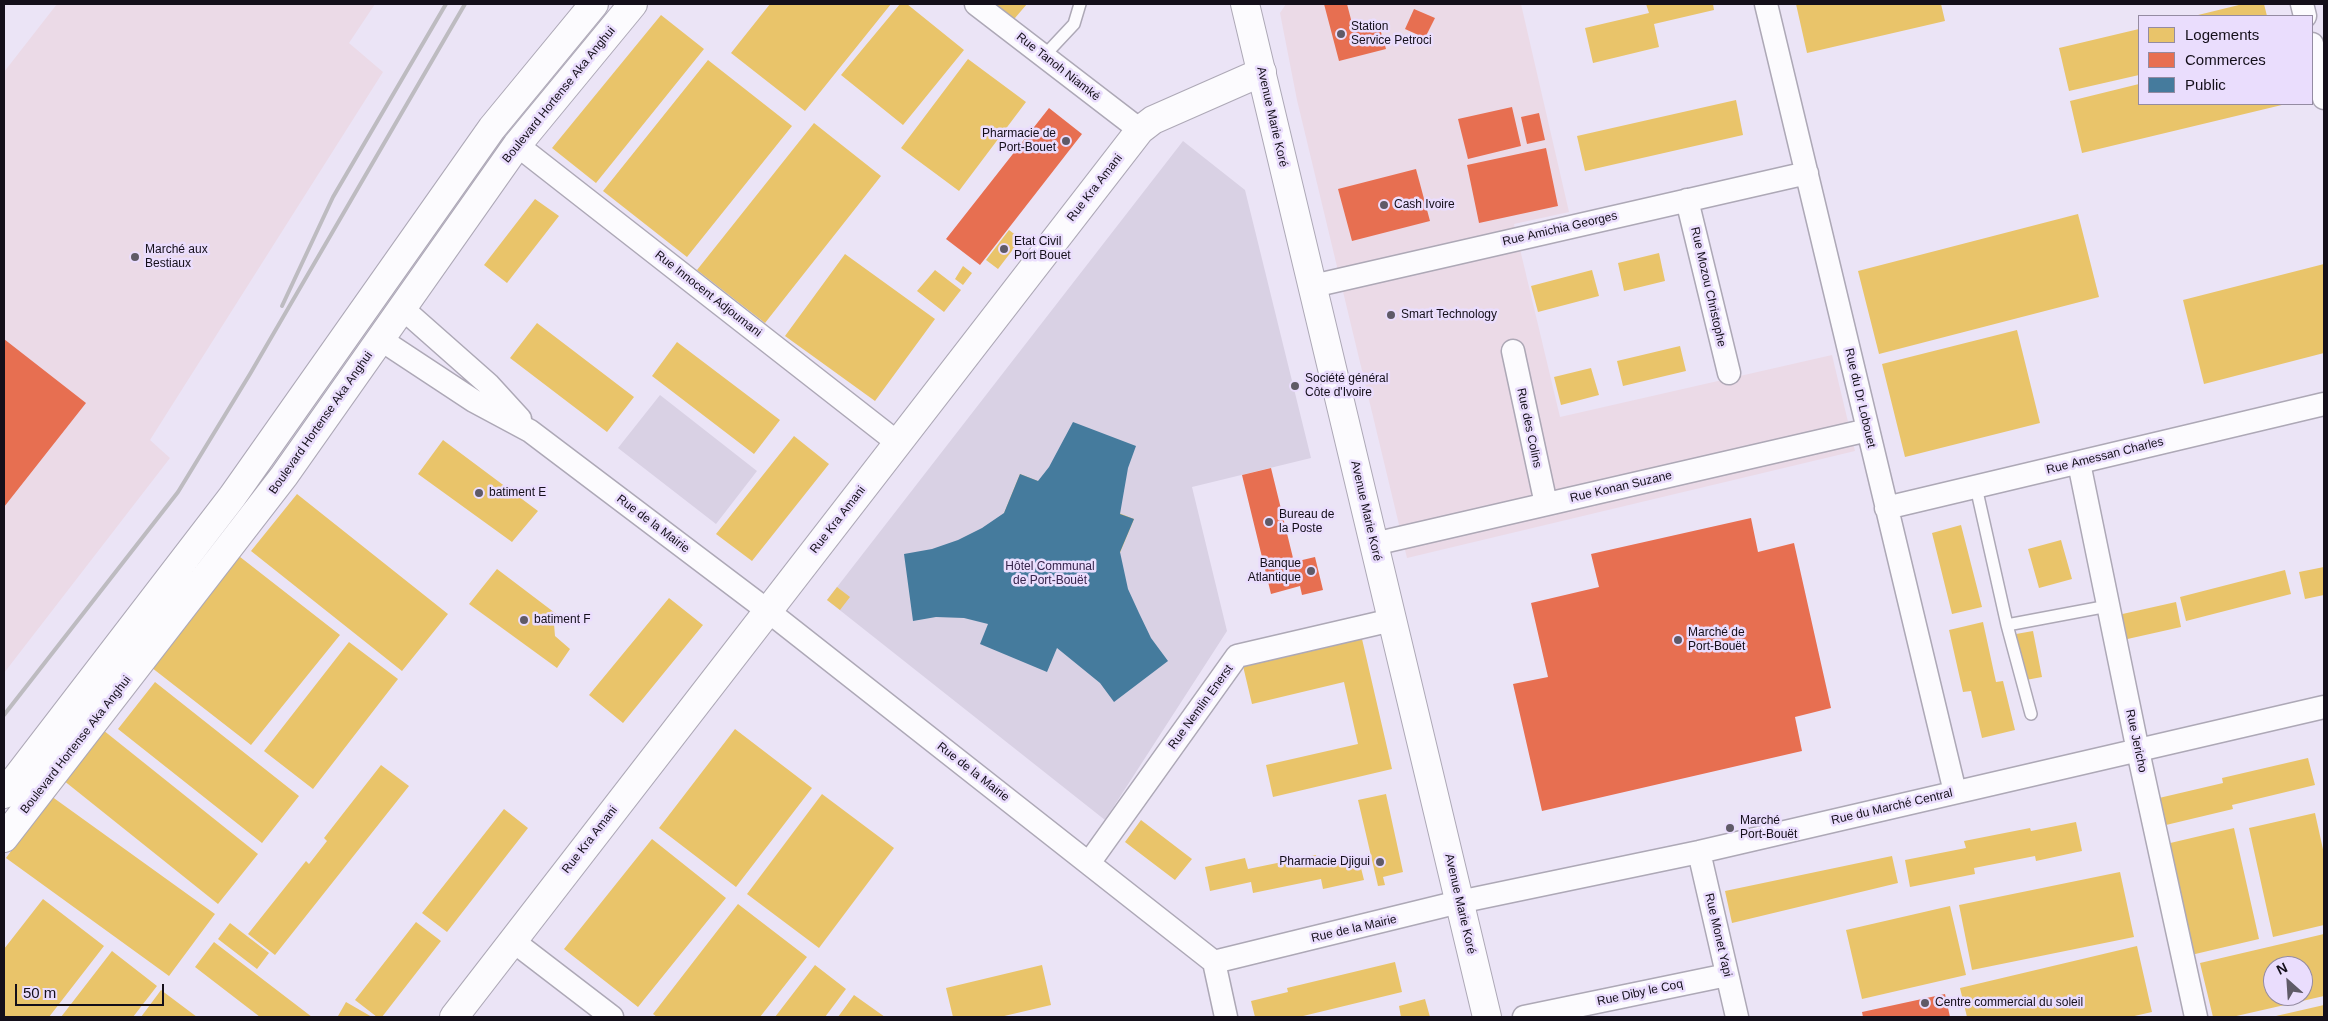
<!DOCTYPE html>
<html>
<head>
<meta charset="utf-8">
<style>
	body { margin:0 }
	#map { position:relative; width:2328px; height:1021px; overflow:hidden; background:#ebe4f6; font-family:Helvetica,sans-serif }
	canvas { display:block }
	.frame { position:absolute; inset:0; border:5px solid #140f1a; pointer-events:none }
	.legend { position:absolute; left:2138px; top:15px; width:175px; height:90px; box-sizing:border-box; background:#eaddfd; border:1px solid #948ba2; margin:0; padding:6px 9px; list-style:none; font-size:15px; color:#140f1a }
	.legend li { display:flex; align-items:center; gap:10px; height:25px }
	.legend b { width:25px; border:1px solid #948ba2 }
	.north { position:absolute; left:2263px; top:956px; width:50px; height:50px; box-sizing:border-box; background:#eaddfd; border:1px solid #948ba2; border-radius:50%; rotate:334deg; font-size:14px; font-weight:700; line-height:20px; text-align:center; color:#140f1a }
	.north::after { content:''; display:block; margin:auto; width:18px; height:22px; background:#5f5a67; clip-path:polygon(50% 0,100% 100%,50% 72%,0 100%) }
	.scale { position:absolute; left:15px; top:984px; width:149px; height:22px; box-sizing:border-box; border:2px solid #140f1a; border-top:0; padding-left:6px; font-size:15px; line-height:18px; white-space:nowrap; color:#140f1a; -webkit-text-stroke:4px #eaddfd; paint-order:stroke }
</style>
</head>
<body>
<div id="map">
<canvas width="2328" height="1021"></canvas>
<div class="frame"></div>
<ul class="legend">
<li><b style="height:14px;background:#e9c46a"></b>Logements</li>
<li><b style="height:14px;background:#e76f51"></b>Commerces</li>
<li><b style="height:14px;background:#457b9d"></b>Public</li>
</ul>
<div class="north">N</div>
<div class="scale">50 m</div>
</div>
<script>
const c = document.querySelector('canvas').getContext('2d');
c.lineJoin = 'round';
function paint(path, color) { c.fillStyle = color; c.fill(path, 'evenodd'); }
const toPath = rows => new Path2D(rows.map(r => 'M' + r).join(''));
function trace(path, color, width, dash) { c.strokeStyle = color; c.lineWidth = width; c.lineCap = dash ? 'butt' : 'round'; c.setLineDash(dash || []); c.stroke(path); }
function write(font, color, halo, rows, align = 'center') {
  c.font = font + ' Helvetica,sans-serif'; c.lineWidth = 5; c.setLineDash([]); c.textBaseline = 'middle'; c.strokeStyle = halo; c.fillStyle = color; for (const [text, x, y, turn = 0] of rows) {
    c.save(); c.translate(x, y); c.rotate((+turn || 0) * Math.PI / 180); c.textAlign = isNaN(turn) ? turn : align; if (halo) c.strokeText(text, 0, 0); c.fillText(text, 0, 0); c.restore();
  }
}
paint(toPath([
	[57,4,375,4,349,43,383,72,150,440,170,458,4,673,4,72],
	[1286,4,1521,4,1569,212,1514,224,1560,417,1832,355,1855,451,1407,558,1297,100,1280,13]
]), '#ebdae7');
paint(toPath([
	[1183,141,1245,190,1311,458,1192,487,1227,631,1105,820,827,600],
	[660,395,757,471,716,524,618,448]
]), '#d9d1e4');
paint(toPath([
	[770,4,891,4,805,111,731,53],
	[900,4,907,4,964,50,903,125,841,75],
	[997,4,1027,4,1009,25,991,10],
	[1646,4,1713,4,1714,10,1654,24,1659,47,1593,63,1585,28,1649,13],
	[1796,4,1941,4,1945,21,1807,53],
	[2243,4,2264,4,2267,16,2194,16],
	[661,15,704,49,596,183,552,148],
	[2139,29,2139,75,2069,91,2059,48],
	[968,59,1026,102,959,191,901,148],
	[708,60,792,126,687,257,603,191],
	[2139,84,2139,104,2286,104,2082,153,2070,101],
	[1736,100,1743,135,1585,171,1577,136],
	[814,123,881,176,765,323,697,270],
	[535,199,559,216,507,283,484,265],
	[2078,214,2099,297,1879,354,1858,271],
	[1009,230,1021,239,998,269,986,260],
	[1659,253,1665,281,1624,291,1618,263],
	[845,254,935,319,875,401,785,336],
	[2324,264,2324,353,2204,384,2183,300],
	[963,266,972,273,963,285,955,279],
	[935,270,961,290,944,312,917,291],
	[1592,270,1599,296,1538,312,1531,286],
	[537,323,634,397,607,432,510,358],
	[2017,330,2040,423,1905,457,1882,364],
	[677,342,780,420,754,454,652,376],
	[1680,346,1686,371,1623,386,1617,361],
	[1591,368,1599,395,1561,405,1554,377],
	[794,436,829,464,752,561,716,534],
	[443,440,538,511,512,542,418,474],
	[1020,474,1134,519,1087,632,974,587],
	[1035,507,1098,533,1073,596,1009,570],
	[297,494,448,614,402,671,251,551],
	[1961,525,1982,607,1952,614,1932,533],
	[2061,540,2072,579,2039,588,2028,549],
	[235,553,340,635,251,745,147,664],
	[2324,567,2324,595,2305,599,2299,572],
	[497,569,559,616,554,624,555,636,570,649,557,668,469,604],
	[2285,570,2291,594,2186,621,2180,597],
	[837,587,850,597,840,610,827,600],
	[669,598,703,625,623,723,589,695],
	[2176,602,2181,627,2123,640,2118,615],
	[1983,622,1996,682,2003,681,2015,730,1982,738,1971,691,1963,692,1949,630],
	[2033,631,2042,677,2026,680,2016,634],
	[1362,639,1392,769,1273,797,1266,765,1358,744,1344,682,1252,704,1243,666],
	[349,642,398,679,313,789,264,751],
	[155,682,299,796,262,843,118,729],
	[735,729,812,788,736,887,659,828],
	[103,730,258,854,218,904,63,780],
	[2308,758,2315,785,2232,805,2233,809,2166,825,2159,798,2223,783,2222,778],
	[381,765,409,786,275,955,248,934,306,861,309,864,327,841,324,838],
	[822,794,894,848,819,948,747,894],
	[1386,794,1403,872,1383,877,1385,885,1378,886,1358,800],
	[51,796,215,914,169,976,6,858],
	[504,809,528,828,447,932,422,913],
	[2315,813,2324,854,2324,925,2273,937,2249,828],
	[1141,820,1192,859,1175,880,1125,842],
	[2076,822,2082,851,2036,861,2035,856,1974,868,1975,874,1910,887,1905,860,1966,848,1964,841,2030,828,2031,831],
	[2234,828,2259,939,2191,955,2166,844],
	[652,839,726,898,638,1007,564,949],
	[1316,855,1318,866,1358,856,1364,880,1323,889,1321,879,1253,893,1251,882,1210,891,1205,867,1245,858,1248,869],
	[1892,856,1898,883,1732,923,1725,891],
	[2120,872,2134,937,1972,970,1959,905],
	[43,899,104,946,49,1017,4,1017,4,949],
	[738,904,807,957,760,1017,657,1017,653,1014],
	[1950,906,1966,975,1862,999,1846,930],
	[416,922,441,941,382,1017,377,1017,355,1000],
	[230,923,269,953,257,969,218,939],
	[2324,934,2324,996,2232,1017,2213,1017,2200,963],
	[2273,966,2303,966,2303,996,2273,996],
	[214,942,312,1017,260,1017,195,967],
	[2137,946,2152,1012,2130,1017,1967,1017,1960,988],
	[112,951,157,986,133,1017,61,1017],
	[1395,962,1402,992,1299,1017,1255,1017,1251,1001,1288,992,1287,988],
	[815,965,846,989,825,1017,775,1017],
	[1042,965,1051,1005,1000,1017,953,1017,946,988],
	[161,990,197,1017,141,1017],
	[854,995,885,1017,838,1017],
	[1425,999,1430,1017,1401,1017,1399,1006],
	[346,1002,372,1017,338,1016],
	[2324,1005,2324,1017,2277,1017,2276,1016]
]), '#e9c46a');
paint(toPath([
	[1324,4,1347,4,1354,31,1379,25,1386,49,1339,61],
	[1414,9,1435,18,1425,38,1405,29],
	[1512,107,1521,146,1468,159,1458,119],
	[1049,108,1082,134,980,265,946,239],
	[1539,113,1545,140,1527,144,1521,117],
	[1546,148,1558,206,1479,223,1467,165],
	[1416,169,1430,221,1352,241,1338,189],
	[4,339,86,403,4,507],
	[1271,468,1294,562,1315,557,1323,590,1302,595,1300,586,1271,594,1242,475],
	[1751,518,1758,552,1794,543,1831,708,1795,717,1802,751,1542,811,1513,684,1548,677,1531,603,1599,587,1591,554],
	[1945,994,1950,1017,1863,1017,1862,1012]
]), '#e76f51');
paint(toPath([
	[1073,422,1136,446,1128,468,1120,514,1134,519,1120,552,1128,589,1139,613,1151,638,1168,661,1114,702,1100,683,1057,648,1047,672,980,644,988,624,964,618,936,617,913,621,904,554,932,549,958,540,982,528,1004,513,1020,474,1038,481,1049,467]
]), '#457b9d');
const service = toPath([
	[1044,56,1074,24,1080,4],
	[1976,487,2007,625,2031,714],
	[2007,625,2108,606]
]);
const minor = toPath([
	[976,4,1140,130],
	[1766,4,1955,792],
	[2302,4,2305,16],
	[2312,44,2324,98],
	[517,145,898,443],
	[1687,200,1729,373],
	[1313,286,1807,173],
	[402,308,488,384,520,419],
	[380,339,474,401,530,431,768,611,1214,962],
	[1513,351,1546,504],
	[2079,463,2138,751,2196,1017],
	[1886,508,2324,404],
	[1374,544,1868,430],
	[1699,852,1737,1017],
	[1089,863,1237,656,1392,620],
	[513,941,612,1017],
	[1214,962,1459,902,1699,852,2324,707],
	[1214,962,1226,1017],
	[1524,1017,1727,975]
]);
const tertiary = toPath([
	[454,1017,1140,130,1153,120,1262,72]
]);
const secondary = toPath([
	[1245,4,1487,1017],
	[4,794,232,497,492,128,594,4],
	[4,838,284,476,517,145,633,4]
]);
trace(service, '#ada8b6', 14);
trace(minor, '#ada8b6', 25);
trace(tertiary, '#ada8b6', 30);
trace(secondary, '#ada8b6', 30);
trace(service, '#fcfbfe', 11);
trace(minor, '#fcfbfe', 22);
trace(tertiary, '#fcfbfe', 28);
trace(secondary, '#fcfbfe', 28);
trace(toPath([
	[282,306,333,197,446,4],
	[4,715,178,492,250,374,465,4]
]), '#bdbbc0', 4);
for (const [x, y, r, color] of [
	[1341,34,5,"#5f5a67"],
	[1066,141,5,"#5f5a67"],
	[1384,205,5,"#5f5a67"],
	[1004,249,5,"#5f5a67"],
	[135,257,5,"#5f5a67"],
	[1391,315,5,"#5f5a67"],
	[1295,386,5,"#5f5a67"],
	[479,493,5,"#5f5a67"],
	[1269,522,5,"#5f5a67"],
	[1311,571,5,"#5f5a67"],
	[524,620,5,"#5f5a67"],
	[1678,640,5,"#5f5a67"],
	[1730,828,5,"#5f5a67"],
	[1380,862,5,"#5f5a67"],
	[1925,1003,5,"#5f5a67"]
]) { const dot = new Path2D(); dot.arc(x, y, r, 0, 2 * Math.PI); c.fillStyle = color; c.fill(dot); trace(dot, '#eaddfd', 2); }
write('12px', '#140f1a', '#eaddfd', [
	["Station",1351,27],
	["Service Petroci",1351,41],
	["Pharmacie de",1056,134,"right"],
	["Port-Bouet",1056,148,"right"],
	["Cash Ivoire",1394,205],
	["Etat Civil",1014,242],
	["Port Bouet",1014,256],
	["Marché aux",145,250],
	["Bestiaux",145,264],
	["Smart Technology",1401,315],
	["Société général",1305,379],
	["Côte d'Ivoire",1305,393],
	["batiment E",489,493],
	["Bureau de",1279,515],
	["la Poste",1279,529],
	["Banque",1301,564,"right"],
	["Atlantique",1301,578,"right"],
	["batiment F",534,620],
	["Marché de",1688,633],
	["Port-Bouët",1688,647],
	["Marché",1740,821],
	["Port-Bouët",1740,835],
	["Pharmacie Djigui",1370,862,"right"],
	["Centre commercial du soleil",1935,1003]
], 'left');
write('12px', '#140f1a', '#eaddfd', [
	["Rue Tanoh Niamké",1058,67,38],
	["Boulevard Hortense Aka Anghui",559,95,-51],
	["Avenue Marie Koré",1272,117,77],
	["Rue Kra Amani",1095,188,-52],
	["Rue Amichia Georges",1560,229,-13],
	["Rue Mozou Christophe",1708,287,77],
	["Rue Innocent Adjoumani",708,294,38],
	["Rue du Dr Lobouet",1860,398,77],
	["Boulevard Hortense Aka Anghui",321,423,-55],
	["Rue des Colins",1529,428,78],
	["Rue Amessan Charles",2105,456,-14],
	["Rue Konan Suzane",1621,487,-13],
	["Avenue Marie Koré",1366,511,77],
	["Rue Kra Amani",838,520,-52],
	["Rue de la Mairie",653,524,37],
	["Rue Nemlin Enerst",1201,707,-54],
	["Rue Jericho",2136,741,78],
	["Boulevard Hortense Aka Anghui",76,745,-52],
	["Rue de la Mairie",973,772,38],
	["Rue du Marché Central",1892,807,-13],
	["Rue Kra Amani",590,840,-52],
	["Avenue Marie Koré",1460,904,77],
	["Rue de la Mairie",1354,929,-13],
	["Rue Monet Yapi",1718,935,77],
	["Rue Diby le Coq",1640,993,-12]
]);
write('12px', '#37254c', '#eaddfd', [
	["Hôtel Communal",1050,567],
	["de Port-Bouët",1050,581]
]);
</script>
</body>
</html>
